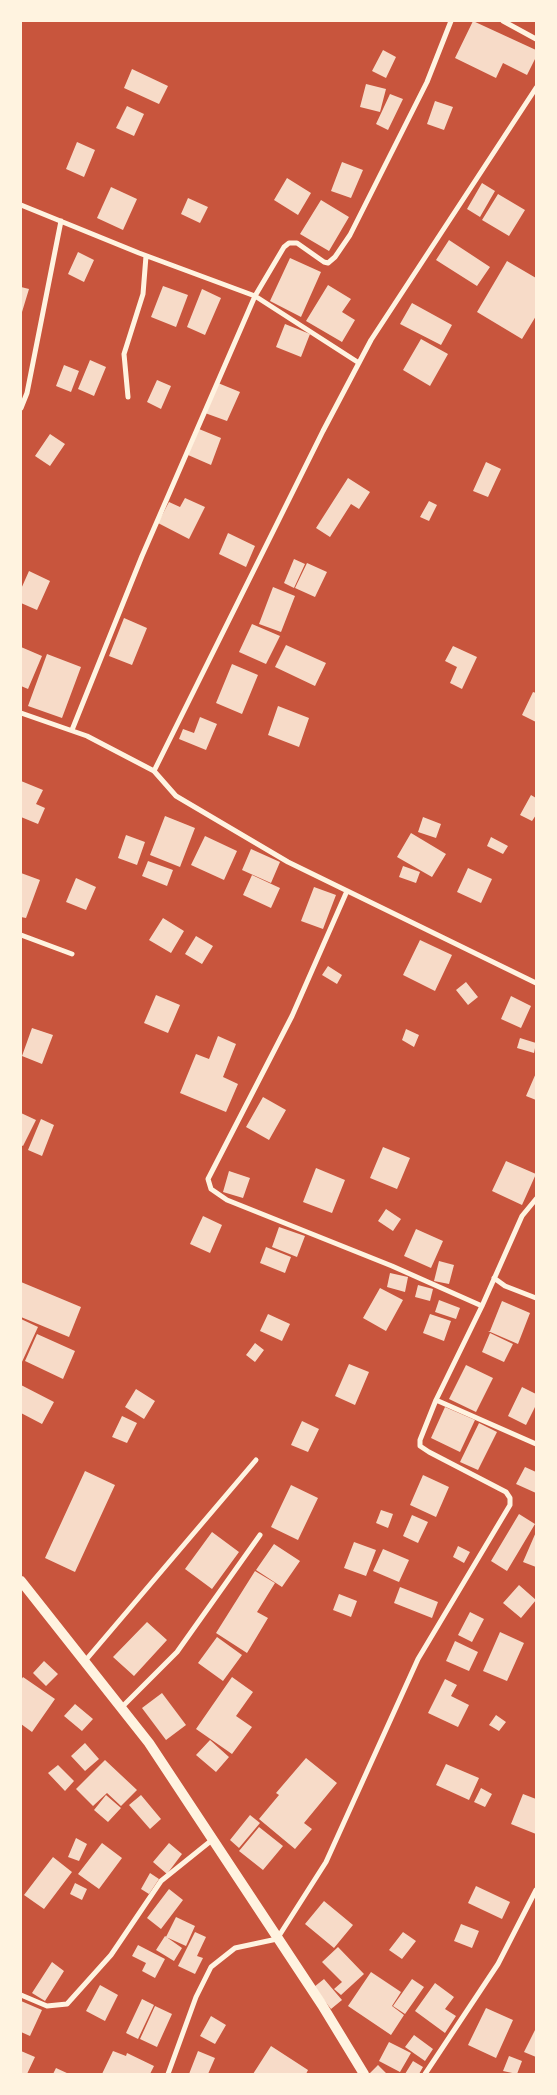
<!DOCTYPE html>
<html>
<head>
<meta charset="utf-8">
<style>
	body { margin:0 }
	#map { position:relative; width:557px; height:2095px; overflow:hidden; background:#c8553d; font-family:"PT Sans Narrow",sans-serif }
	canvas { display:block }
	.frame { position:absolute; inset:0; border:22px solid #fff3e0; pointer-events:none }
</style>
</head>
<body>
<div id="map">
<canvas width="557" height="2095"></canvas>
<div class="frame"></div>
</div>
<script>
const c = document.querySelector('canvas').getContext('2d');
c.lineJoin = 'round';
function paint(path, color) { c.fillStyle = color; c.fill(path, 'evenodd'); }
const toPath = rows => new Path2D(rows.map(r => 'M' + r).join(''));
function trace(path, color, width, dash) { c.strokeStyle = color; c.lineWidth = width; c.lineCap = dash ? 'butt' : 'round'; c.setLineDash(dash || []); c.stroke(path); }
paint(toPath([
	[473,21,536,50,536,57,527,75,503,63,496,78,455,58],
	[383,50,396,57,386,78,372,71],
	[132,69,168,86,159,104,124,88],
	[366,84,386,89,380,112,360,107],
	[390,94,403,99,388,130,376,124],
	[435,101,453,107,444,130,427,124],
	[127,106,144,114,134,136,116,128],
	[77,142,95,150,84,177,66,169],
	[342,162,363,170,351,198,331,191],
	[287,178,311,193,298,215,274,200],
	[482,183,495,191,480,217,467,209],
	[111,187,137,199,123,230,97,218],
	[498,194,525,210,509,236,482,220],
	[188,198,208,207,200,223,181,214],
	[321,200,349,217,329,251,300,234],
	[449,240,490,267,477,286,436,260],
	[78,252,94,260,84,282,68,274],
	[290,258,321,272,301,317,270,301],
	[507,261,536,278,536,316,522,339,477,312],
	[328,285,351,299,342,312,355,320,342,342,306,321],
	[163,286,188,295,176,327,151,317],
	[21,287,29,289,22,312,21,312],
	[202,289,221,298,205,335,187,327],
	[412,303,452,325,441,345,400,324],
	[285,324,310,334,301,357,276,347],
	[421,339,448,354,430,386,403,370],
	[90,360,106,367,94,396,78,389],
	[64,365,79,371,71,392,56,386],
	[157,380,171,386,161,409,147,402],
	[218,383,240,392,227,421,205,413],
	[199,429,221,438,211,465,188,455],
	[50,434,65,444,50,466,35,456],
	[486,462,501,469,488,497,473,491],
	[348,478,370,492,359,509,351,504,330,537,316,528],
	[185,498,205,507,189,539,158,523,169,502,180,507],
	[429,501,437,505,429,521,420,517],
	[228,533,255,546,246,567,219,554],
	[294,559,305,564,294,588,284,583],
	[307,563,327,572,315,597,295,588],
	[29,571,50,581,37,610,21,603,21,589],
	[273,587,295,596,281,632,259,624],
	[124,618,147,628,132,665,109,656],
	[252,624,280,636,266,664,239,652],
	[286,645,326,663,315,686,275,667],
	[453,646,477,657,462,689,450,683,457,667,445,661],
	[21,647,42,656,28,689,21,686],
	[47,654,81,667,62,718,28,706],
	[232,664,258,675,242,714,216,703],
	[533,692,536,693,536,722,522,715],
	[278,706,309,718,299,747,268,735],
	[200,717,217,724,206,750,179,739,183,729,194,733],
	[21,781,43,790,36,804,45,808,38,824,21,817],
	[531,795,536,798,536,815,532,821,520,815],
	[165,816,195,828,180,867,150,855],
	[423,817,441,824,436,838,418,832],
	[411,833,446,854,432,877,397,857],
	[126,835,145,842,137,865,118,858],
	[205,836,237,851,224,880,191,865],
	[491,837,508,846,503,854,487,846],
	[251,849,280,862,271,883,242,870],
	[148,861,173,870,167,886,142,876],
	[403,866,420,872,416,883,399,877],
	[468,868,492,879,481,903,457,892],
	[21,873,40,880,26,918,21,917],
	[252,875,280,888,271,908,243,895],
	[76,878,96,887,86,910,66,902],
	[314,887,336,895,323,929,301,921],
	[163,918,184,931,171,953,149,940],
	[196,936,213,946,202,964,185,954],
	[420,940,452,955,435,991,403,975],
	[328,966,342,975,337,984,322,975],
	[466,982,478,997,468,1005,456,990],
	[156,995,180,1005,168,1033,144,1023],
	[511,996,531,1006,521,1028,501,1019],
	[32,1028,53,1035,42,1064,22,1056],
	[406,1029,419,1035,414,1047,402,1040],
	[218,1036,236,1044,223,1077,238,1084,226,1112,180,1093,196,1054,209,1059],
	[520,1038,536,1043,534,1053,517,1048],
	[536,1073,536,1100,526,1096],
	[263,1097,286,1110,269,1140,246,1127],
	[21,1113,36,1120,23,1146,21,1145],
	[41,1119,54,1125,42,1156,28,1150],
	[383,1147,410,1158,397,1189,370,1178],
	[506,1161,536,1174,522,1205,492,1191],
	[316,1168,345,1180,332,1213,303,1202],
	[229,1171,250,1178,243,1198,223,1192],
	[386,1209,401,1219,393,1231,378,1221],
	[203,1216,222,1225,210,1253,190,1244],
	[279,1227,305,1236,297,1257,272,1247],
	[416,1229,443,1241,431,1268,404,1256],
	[266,1247,291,1257,285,1273,260,1263],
	[439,1261,454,1265,449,1284,434,1281],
	[390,1273,408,1277,405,1292,387,1287],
	[21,1282,81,1307,69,1337,21,1317],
	[418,1285,433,1289,430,1301,415,1297],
	[380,1288,403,1300,386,1331,363,1318],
	[439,1300,460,1308,456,1319,435,1312],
	[502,1301,530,1313,518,1344,488,1331,490,1331],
	[268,1314,290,1324,282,1341,260,1331],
	[430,1314,451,1321,444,1341,423,1333],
	[21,1319,38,1327,21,1364],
	[490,1333,513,1344,504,1362,482,1352],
	[37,1334,75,1351,63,1379,25,1361],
	[255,1343,264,1350,255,1362,246,1355],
	[349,1364,369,1372,355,1405,335,1396],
	[466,1365,493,1378,476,1412,449,1399],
	[21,1385,54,1402,42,1424,21,1413],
	[522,1387,536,1394,536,1405,526,1425,508,1416],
	[136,1389,155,1401,144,1419,125,1407],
	[445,1407,475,1420,460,1452,431,1438],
	[122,1416,137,1423,127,1443,112,1437],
	[302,1421,319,1429,308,1452,291,1445],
	[479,1423,497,1432,478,1470,460,1462],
	[525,1467,536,1472,536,1493,516,1484],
	[85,1471,115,1485,75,1572,45,1558],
	[423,1475,449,1487,436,1517,410,1505],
	[291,1485,318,1498,298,1540,271,1527],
	[381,1510,393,1514,388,1528,376,1523],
	[519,1514,535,1524,507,1571,491,1561],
	[412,1515,428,1522,418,1543,403,1536],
	[212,1532,239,1552,212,1589,185,1569],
	[536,1532,536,1567,523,1562],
	[354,1542,376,1550,366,1576,344,1568],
	[274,1544,300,1561,282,1587,256,1570],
	[458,1546,470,1552,464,1563,453,1557],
	[383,1549,409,1560,399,1582,373,1571],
	[255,1571,275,1583,257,1612,268,1618,247,1653,216,1633],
	[519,1585,536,1600,521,1618,503,1603],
	[400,1587,438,1602,432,1618,394,1603],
	[339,1594,357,1601,351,1617,333,1610],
	[470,1612,484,1619,472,1642,458,1635],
	[147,1622,167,1640,134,1676,113,1657],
	[500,1632,524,1643,507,1681,483,1671],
	[217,1637,242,1655,223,1681,198,1663],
	[455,1641,478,1652,469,1671,446,1661],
	[44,1661,58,1674,46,1686,33,1673],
	[23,1677,55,1699,32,1732,21,1724,21,1680],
	[232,1677,253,1692,236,1716,252,1727,232,1754,196,1729],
	[445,1679,457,1685,451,1696,469,1705,458,1727,428,1713],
	[162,1693,186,1725,166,1740,142,1708],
	[75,1704,93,1719,82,1731,64,1716],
	[496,1715,506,1722,499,1731,489,1725],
	[210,1740,229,1757,216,1772,196,1755],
	[85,1743,99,1759,85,1771,71,1756],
	[306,1758,337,1783,304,1823,312,1829,295,1849,259,1819,279,1795,276,1793],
	[105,1760,137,1790,121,1806,107,1793,93,1806,76,1789],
	[446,1764,479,1778,469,1800,436,1785],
	[58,1765,74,1781,65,1791,48,1773],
	[481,1788,492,1794,485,1807,474,1802],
	[523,1794,536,1799,536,1834,511,1824],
	[106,1795,121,1808,108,1822,94,1810],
	[141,1795,161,1819,150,1829,129,1805],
	[250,1815,260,1823,239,1848,230,1840],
	[259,1827,283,1846,263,1870,239,1851],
	[76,1838,87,1844,79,1861,68,1857],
	[102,1843,122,1858,99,1889,78,1874],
	[169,1843,182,1854,167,1874,153,1862],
	[53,1857,72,1872,44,1909,24,1895],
	[150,1873,159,1879,149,1894,141,1889],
	[75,1883,87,1889,82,1900,70,1894],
	[476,1886,510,1902,502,1919,468,1903],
	[169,1889,183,1900,161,1929,147,1918],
	[324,1901,353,1925,334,1948,305,1924],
	[176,1917,195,1926,186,1946,166,1937],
	[461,1924,479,1931,472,1948,454,1941],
	[195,1932,206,1937,197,1956,203,1958,195,1974,178,1966],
	[403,1932,416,1941,402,1959,389,1950],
	[165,1936,182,1948,174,1961,156,1950],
	[138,1945,165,1959,155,1978,142,1971,146,1963,132,1956],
	[338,1947,364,1974,341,1995,334,1989,342,1982,322,1962],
	[52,1962,64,1971,45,2001,32,1993],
	[371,1972,401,1992,392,2006,404,2015,391,2035,348,2006],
	[324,1979,342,2000,331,2009,314,1987],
	[412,1979,424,1987,405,2014,393,2006],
	[435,1983,454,1997,445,2009,456,2016,445,2033,415,2011],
	[100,1985,118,1995,105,2021,86,2011],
	[142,1999,154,2005,138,2039,126,2033],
	[21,2001,42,2010,30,2036,21,2032],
	[155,2006,172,2014,157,2047,140,2039],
	[486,2008,513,2020,496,2058,468,2045],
	[211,2016,226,2025,215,2044,200,2036],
	[536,2028,536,2057,524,2052],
	[414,2035,433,2049,425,2061,405,2047],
	[389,2042,411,2053,400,2072,379,2061],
	[271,2046,308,2070,306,2074,253,2074],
	[21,2051,35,2057,27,2074,21,2074],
	[113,2051,126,2056,127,2053,154,2066,150,2074,102,2074],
	[198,2051,215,2058,208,2074,189,2074],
	[509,2056,522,2061,517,2074,503,2071],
	[413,2061,423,2067,419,2074,405,2074],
	[378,2065,387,2074,369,2074],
	[56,2068,69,2074,53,2074]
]), '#f7dbc8');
trace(toPath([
	[503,21,536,39],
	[536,88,371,340,323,431,154,771,176,796,288,862,536,983],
	[21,205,139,253,255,296,359,363],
	[128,397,124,354,143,294,146,256],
	[21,408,27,393,61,221],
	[21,713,87,736,154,771],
	[72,730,142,556,255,296,284,247,289,243,297,243,324,262,328,263,335,257,350,235,427,82,451,21],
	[347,891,292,1016,208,1179,211,1189,227,1200,392,1266,482,1306],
	[21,935,72,954],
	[494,1278,505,1286,536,1298],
	[436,1400,536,1444],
	[85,1661,256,1460],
	[121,1708,177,1652,260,1535],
	[21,1995,47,2006,67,2004,111,1955,161,1881,212,1840],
	[168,2074,196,1997,211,1967,235,1948,277,1939,326,1862,418,1659,510,1505,510,1498,506,1492,429,1452,420,1446,420,1440,436,1400,482,1306,522,1216,536,1199],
	[425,2074,498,1964,536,1890]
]), '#fff3e0', 5);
trace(toPath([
	[21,1581,149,1743,322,2005,364,2074]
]), '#fff3e0', 10);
</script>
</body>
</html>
